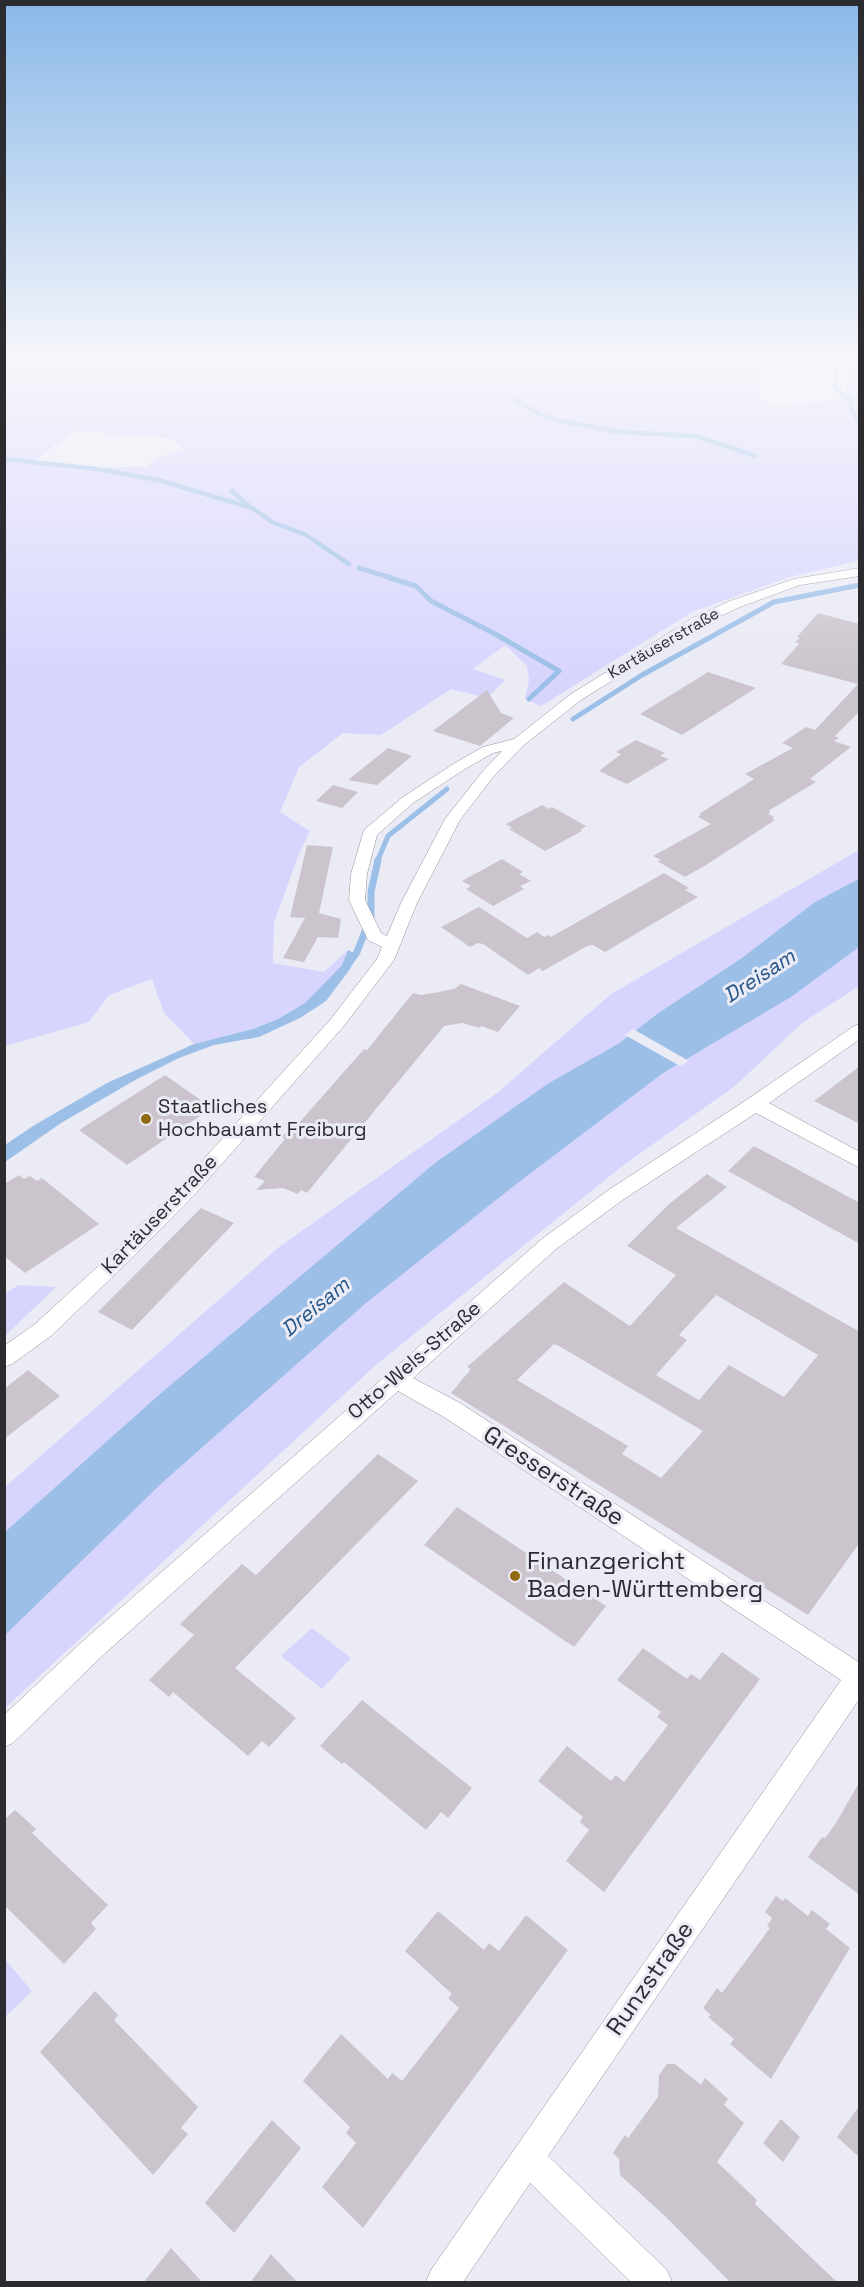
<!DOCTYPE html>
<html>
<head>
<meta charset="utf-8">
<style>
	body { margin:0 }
	#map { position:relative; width:864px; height:2287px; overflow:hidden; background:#ebebf6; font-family:"Space Grotesk",sans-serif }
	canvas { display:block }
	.frame { position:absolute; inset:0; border:6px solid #2c2c30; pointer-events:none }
</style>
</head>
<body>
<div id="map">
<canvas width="864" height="2287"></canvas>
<div class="frame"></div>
</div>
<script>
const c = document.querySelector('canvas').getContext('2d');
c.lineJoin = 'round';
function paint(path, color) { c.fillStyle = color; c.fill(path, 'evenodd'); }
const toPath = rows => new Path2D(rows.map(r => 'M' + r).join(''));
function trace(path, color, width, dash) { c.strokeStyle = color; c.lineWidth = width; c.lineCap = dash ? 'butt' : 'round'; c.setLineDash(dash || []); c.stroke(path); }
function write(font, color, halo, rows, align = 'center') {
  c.font = font + ' "Space Grotesk",sans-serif'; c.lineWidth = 6; c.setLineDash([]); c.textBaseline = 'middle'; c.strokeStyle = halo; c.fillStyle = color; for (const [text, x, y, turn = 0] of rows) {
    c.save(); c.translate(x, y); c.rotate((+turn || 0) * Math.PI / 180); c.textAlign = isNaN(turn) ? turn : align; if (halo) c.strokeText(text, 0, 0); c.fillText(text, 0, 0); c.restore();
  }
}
paint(toPath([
	[5,357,799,357,799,366,762,366,760,399,775,407,840,399,846,393,845,373,807,366,801,357,859,357,859,561,790,577,692,612,541,706,525,699,529,680,527,666,505,645,473,669,505,680,487,698,451,689,381,735,343,733,299,767,280,812,310,831,298,856,274,923,273,963,324,972,348,950,342,965,305,1003,278,1019,253,1029,194,1044,164,1013,152,979,109,995,89,1022,5,1046],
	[72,431,170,438,184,450,155,459,146,467,87,467,33,463],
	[859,850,859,986,802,1023,735,1086,621,1167,377,1364,5,1708,5,1487,279,1247,497,1093,611,994],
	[19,1285,56,1287,5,1336,5,1293],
	[312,1628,351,1658,322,1689,281,1656],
	[4,1958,32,1991,5,2017,4,2017]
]), '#d7d5fe');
paint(toPath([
	[859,879,859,947,791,997,663,1073,515,1185,366,1303,164,1481,5,1635,5,1532,160,1394,435,1163,549,1083,618,1044,660,1012,742,958,815,902],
	[348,950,357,955,350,969,326,1001,300,1018,259,1037,214,1045,179,1058,137,1079,61,1123,5,1162,5,1145,33,1126,107,1083,194,1044,253,1029,278,1019,305,1003,342,965]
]), '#9bbfe7');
paint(toPath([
	[633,1029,689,1061,680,1066,625,1035]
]), '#ebebf6');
trace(toPath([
	[824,357,835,369,836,389,852,401,851,407,859,423],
	[515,400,539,414,556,420,619,432,696,436,755,456],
	[4,459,97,469,158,480,252,508,272,522,306,535,349,564],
	[232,491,249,506],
	[359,568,392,578]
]), '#9bbfe7', 4.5);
trace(toPath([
	[387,577,416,586,431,601,497,635,559,671,529,699],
	[573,719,642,675,774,602,860,585],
	[377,862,388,836,447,789]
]), '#9bbfe7', 5);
trace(toPath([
	[350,962,357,952,371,916,371,892,378,860]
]), '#9bbfe7', 7);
paint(toPath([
	[818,613,860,624,860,711,835,736,839,738,834,741,851,747,810,779,816,782,768,811,771,812,768,814,774,817,772,818,775,820,706,865,685,877,657,861,661,860,653,856,711,824,698,817,701,815,699,814,754,779,745,774,793,748,782,743,806,727,815,730,858,684,781,664,799,644,795,642,800,638,797,637],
	[708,672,756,688,682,735,640,714],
	[487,690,501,713,514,718,480,746,433,731],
	[636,740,665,753,660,756,669,759,627,784,599,771,621,754,616,752],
	[388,748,412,756,377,785,348,780],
	[333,785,358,792,342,808,316,801],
	[542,805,549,809,552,807,586,826,580,830,582,831,545,851,509,829,512,828,506,824],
	[307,845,333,847,319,913,341,919,338,938,318,937,304,962,283,958,305,918,290,917],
	[502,859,523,872,519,874,531,881,520,886,524,889,493,906,466,889,471,886,462,881],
	[664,873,689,888,685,890,698,897,605,952,593,945,587,946,543,971,539,968,528,975,483,944,478,943,470,947,441,927,479,907,527,938,537,932,544,937,548,935,551,937],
	[461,984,520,1006,498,1032,481,1026,480,1028,462,1023,444,1026,307,1193,301,1190,298,1194,283,1188,256,1190,265,1181,254,1177,285,1139,281,1138,294,1122,298,1124,364,1049,367,1050,413,993,421,995,439,992,454,989],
	[860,1066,860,1124,814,1101],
	[165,1075,212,1108,127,1165,79,1130],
	[754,1146,860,1203,860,1244,728,1171],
	[707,1174,727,1187,676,1228,860,1332,860,1542,808,1615,451,1393,471,1369,467,1367,564,1282,630,1326,676,1275,627,1246,669,1204],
	[716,1295,818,1355,784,1397,729,1365,699,1400,656,1375,687,1340,679,1335],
	[554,1344,559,1346,703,1431,661,1478,622,1454,628,1446,517,1380],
	[19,1175,24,1179,30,1176,37,1181,42,1178,99,1224,25,1273,4,1256,4,1184],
	[201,1208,234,1223,132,1330,98,1312],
	[28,1370,60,1396,4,1439,4,1389],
	[378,1454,418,1481,235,1668,296,1718,269,1747,262,1741,248,1756,173,1692,169,1697,149,1680,194,1635,180,1624,242,1564,256,1575],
	[457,1507,606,1606,574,1647,424,1545],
	[643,1648,687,1679,691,1674,700,1680,722,1652,760,1679,604,1892,566,1861,589,1830,580,1822,583,1817,538,1781,567,1746,611,1781,616,1775,624,1782,668,1725,657,1717,661,1712,617,1680],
	[362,1700,472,1788,448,1818,441,1812,426,1830,344,1762,342,1764,320,1746],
	[860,1781,860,1895,808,1857,822,1837,825,1838,836,1823],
	[15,1810,36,1829,32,1833,108,1905,91,1923,96,1929,64,1964,4,1905,4,1820],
	[776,1896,783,1901,785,1898,808,1916,812,1910,830,1924,826,1929,850,1948,771,2079,730,2044,734,2039,708,2017,711,2015,703,2008,717,1988,722,1993,770,1928,767,1926,772,1918,765,1912],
	[438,1911,484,1950,489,1943,499,1951,526,1915,568,1950,363,2228,322,2187,356,2143,346,2133,350,2127,303,2081,341,2034,388,2079,392,2073,402,2081,459,2008,448,1998,452,1994,405,1951],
	[95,1991,118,2015,114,2020,198,2107,181,2128,188,2134,153,2175,40,2052],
	[667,2064,675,2064,701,2085,705,2078,728,2099,724,2105,744,2123,717,2162,757,2200,755,2204,838,2283,731,2283,667,2218,620,2175,619,2159,613,2153,625,2135,628,2138,658,2097,659,2075],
	[860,2105,860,2158,837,2137],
	[781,2119,800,2137,783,2162,763,2143],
	[272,2120,301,2148,234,2233,205,2203],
	[171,2248,203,2283,143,2283],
	[271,2254,298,2283,250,2283]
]), '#ccc4cd');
const street = toPath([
	[860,568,860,576,800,585,740,607,703,624,581,700,524,745,493,777,460,820,417,903,394,960,343,1027,196,1193,130,1260,51,1336,12,1364,4,1367,4,1346,35,1324,116,1250,182,1183,331,1019,377,959,382,947,368,940,349,900,351,874,364,830,403,797,455,763,483,747,514,739,571,694,693,618,730,601,794,579,860,568],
	[502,751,483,771,445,819,401,903,387,936,381,933,365,900,367,874,377,835,413,803,465,769,493,753,502,751],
	[860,1024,860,1039,769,1103,860,1152,860,1168,756,1113,624,1199,556,1249,413,1378,460,1403,860,1663,860,1698,548,2156,667,2270,672,2282,631,2282,530,2183,463,2282,426,2282,431,2270,516,2147,841,1680,444,1417,398,1391,102,1656,13,1743,4,1747,4,1715,84,1640,542,1239,610,1189,748,1099,854,1026,860,1024]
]);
trace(street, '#91919b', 1);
paint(street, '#fff');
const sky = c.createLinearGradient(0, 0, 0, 677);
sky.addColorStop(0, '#89b8e8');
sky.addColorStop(0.53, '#f6f6fb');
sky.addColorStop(1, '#f6f6fb00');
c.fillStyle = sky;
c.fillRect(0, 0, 864, 677);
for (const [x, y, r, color] of [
	[146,1119,6,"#8f6a0f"],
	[515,1576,6,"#8f6a0f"]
]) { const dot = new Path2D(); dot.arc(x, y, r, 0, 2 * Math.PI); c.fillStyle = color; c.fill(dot); trace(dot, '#ebebf6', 2); }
write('16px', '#2c2c30', '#ebebf6', [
	["Kartäuserstraße",664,644,-30]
]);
write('20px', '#2c2c30', '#ebebf6', [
	["Staatliches",158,1108],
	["Hochbauamt Freiburg",158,1131]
], 'left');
write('20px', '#2c2c30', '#ebebf6', [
	["Kartäuserstraße",160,1215,-46],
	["Otto-Wels-Straße",415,1361,-41]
]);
write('italic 21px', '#245588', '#ebebf6', [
	["Dreisam",760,977,-33],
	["Dreisam",316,1308,-39]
]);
write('24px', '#2c2c30', '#ebebf6', [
	["Gresserstraße",553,1477,33],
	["Runzstraße",651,1979,-55]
]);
write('24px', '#2c2c30', '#ebebf6', [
	["Finanzgericht",527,1562],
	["Baden-Württemberg",527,1590]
], 'left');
</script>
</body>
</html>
